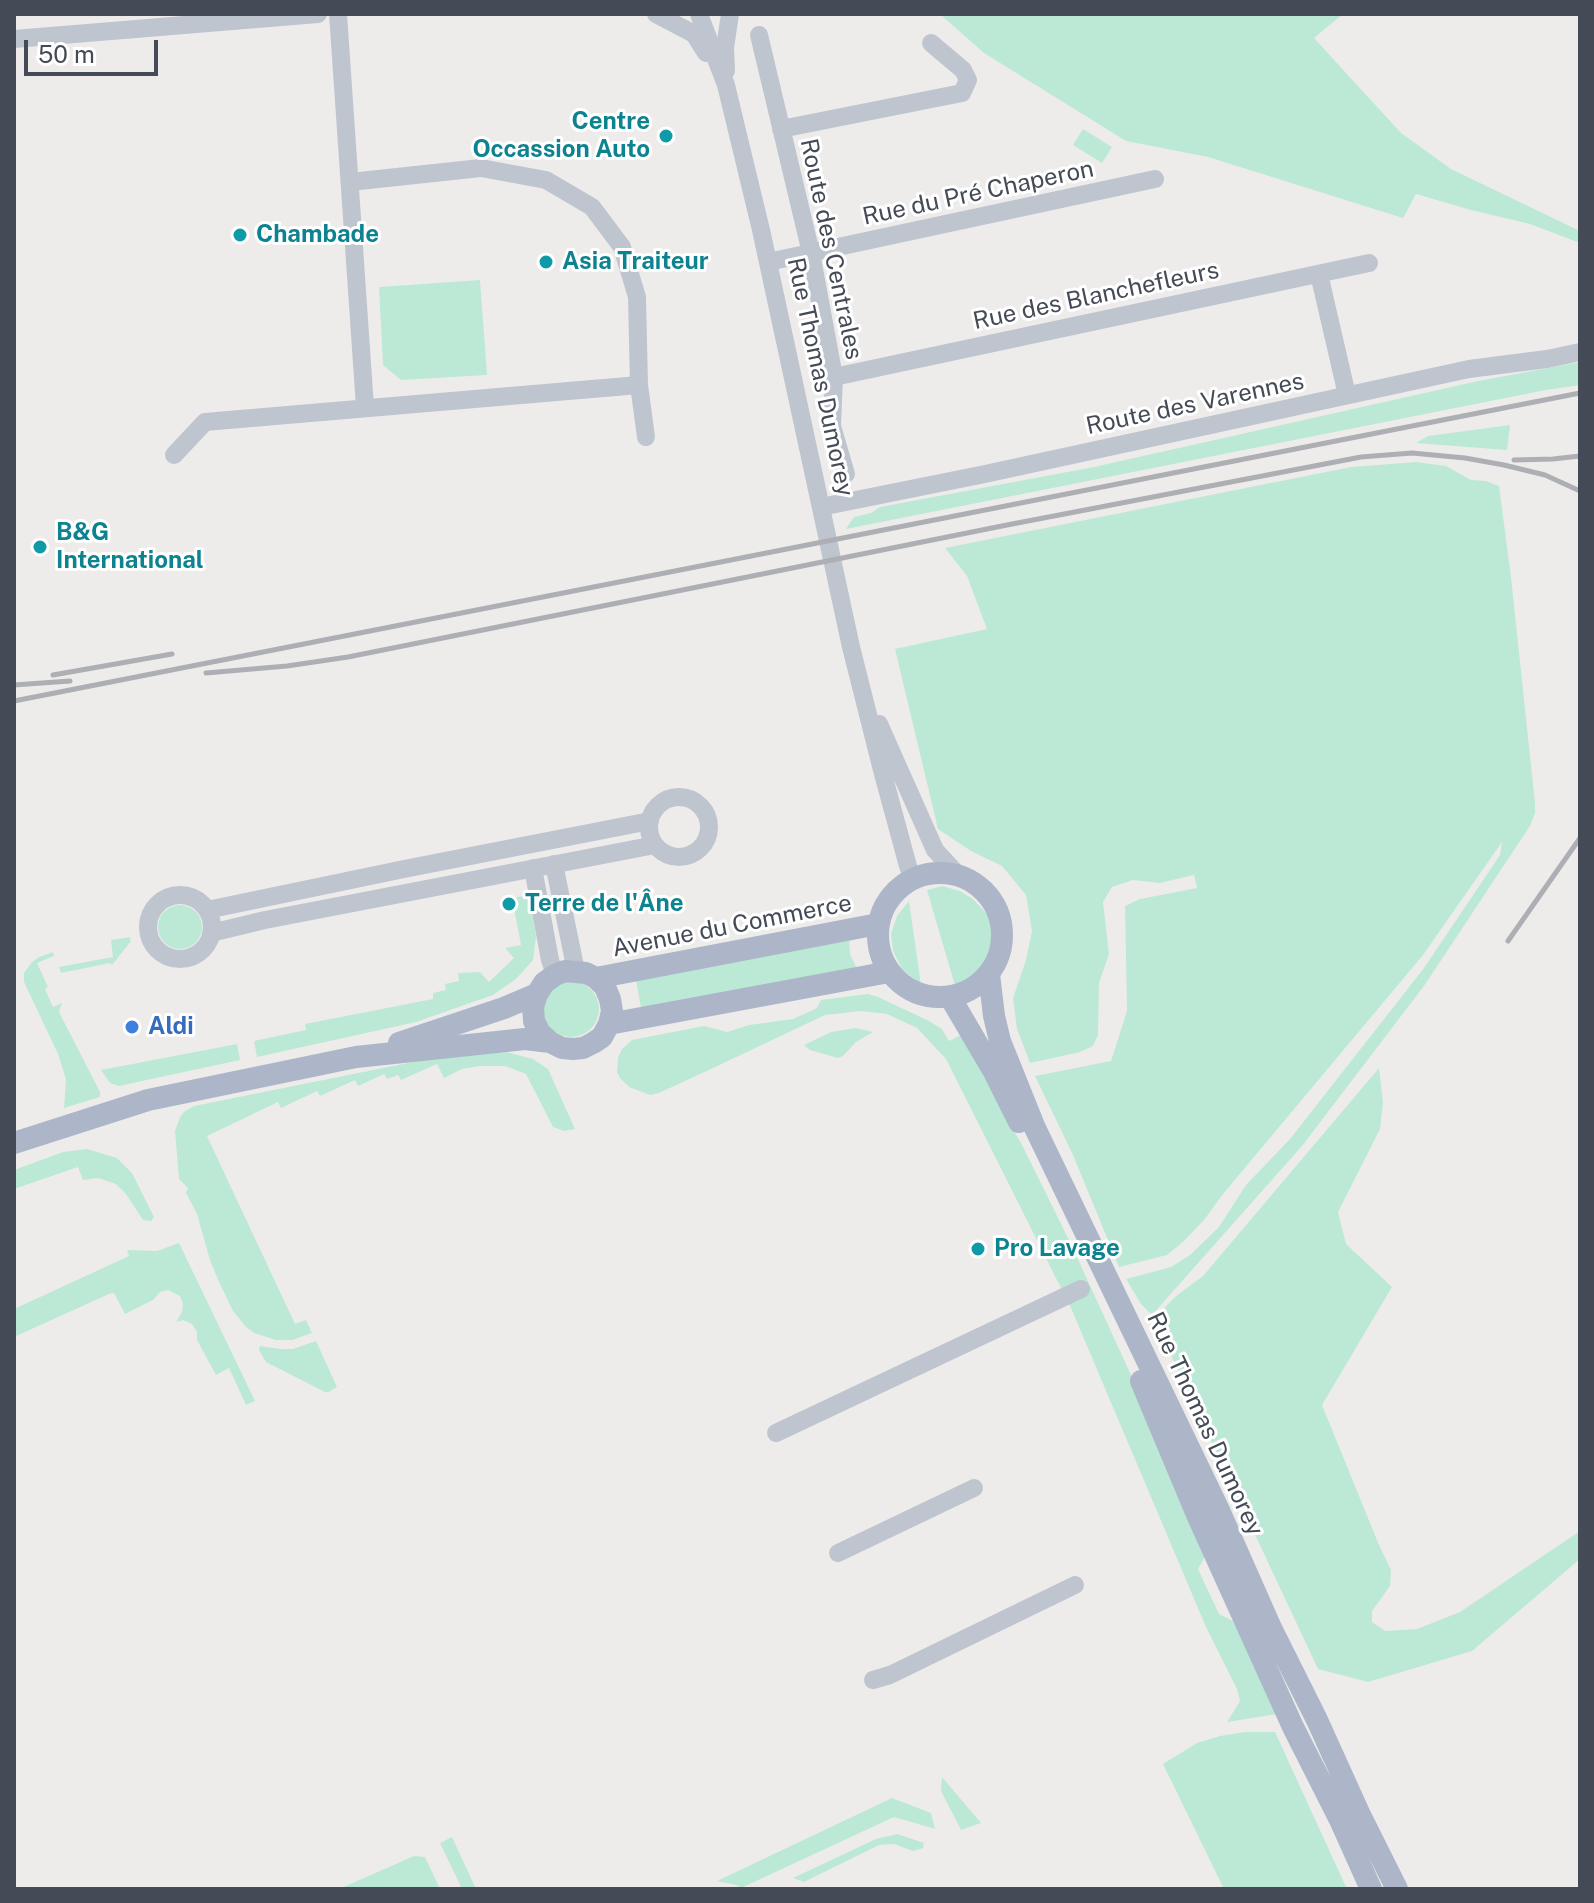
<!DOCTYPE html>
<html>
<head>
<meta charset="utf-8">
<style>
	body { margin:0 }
	#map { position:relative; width:1594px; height:1903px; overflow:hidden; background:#eeeceb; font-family:"Public Sans",sans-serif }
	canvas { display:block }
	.frame { position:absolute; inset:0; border:16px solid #454b56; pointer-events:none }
	.scale { position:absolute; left:24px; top:40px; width:134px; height:36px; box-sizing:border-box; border:4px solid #454b56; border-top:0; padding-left:10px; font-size:24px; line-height:28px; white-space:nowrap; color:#454b56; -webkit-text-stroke:6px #fff; paint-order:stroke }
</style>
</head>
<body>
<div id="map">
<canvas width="1594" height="1903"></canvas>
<div class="frame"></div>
<div class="scale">50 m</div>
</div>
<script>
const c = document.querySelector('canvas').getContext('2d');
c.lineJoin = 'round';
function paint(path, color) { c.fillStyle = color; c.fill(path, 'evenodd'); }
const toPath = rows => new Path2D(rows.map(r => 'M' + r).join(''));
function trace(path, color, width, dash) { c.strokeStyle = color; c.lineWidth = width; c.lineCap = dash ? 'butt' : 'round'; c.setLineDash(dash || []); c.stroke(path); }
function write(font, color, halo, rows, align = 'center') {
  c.font = font + ' "Public Sans",sans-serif'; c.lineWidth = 6; c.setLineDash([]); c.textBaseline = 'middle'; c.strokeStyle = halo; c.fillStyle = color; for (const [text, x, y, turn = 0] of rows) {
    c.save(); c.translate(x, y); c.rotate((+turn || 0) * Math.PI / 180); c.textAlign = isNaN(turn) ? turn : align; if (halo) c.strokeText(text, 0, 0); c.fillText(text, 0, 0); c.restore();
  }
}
paint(toPath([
	[940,14,1343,14,1314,38,1401,133,1451,169,1580,231,1580,243,1530,224,1471,210,1416,194,1403,218,1208,157,1126,141,984,53],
	[1083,129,1112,147,1102,163,1073,145],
	[480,280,487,375,401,380,383,365,379,287],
	[1580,362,1580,385,1546,390,846,529,854,517,871,513,880,507,1094,467,1478,381],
	[1510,425,1507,450,1416,443,1428,436],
	[1416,462,1446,466,1471,480,1486,481,1499,486,1511,577,1535,803,1535,813,1530,826,1424,986,1302,1146,1152,1315,1141,1304,1126,1279,1171,1267,1190,1255,1219,1227,1246,1185,1290,1139,1424,968,1500,855,1502,842,1423,955,1223,1194,1204,1220,1183,1242,1167,1255,1119,1267,1073,1155,1035,1076,1111,1061,1127,1011,1125,906,1140,899,1197,888,1194,875,1160,883,1133,880,1112,887,1103,902,1109,954,1099,983,1098,1035,1093,1046,1080,1052,1030,1063,1017,1029,1013,998,1026,960,1032,931,1026,895,1002,866,971,851,938,829,895,649,987,629,967,576,945,548,1351,467],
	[942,886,960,891,973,899,988,915,996,937,993,957,979,975,956,989,927,890],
	[529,895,536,936,533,960,516,979,493,995,416,1022,257,1057,254,1041,306,1030,305,1024,433,999,433,993,446,990,445,984,459,981,458,973,480,972,489,982,514,958,505,948,521,945,512,898],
	[909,901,921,985,902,969,893,951,891,934,897,916],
	'158 927a22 22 0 1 1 44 0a22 22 0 1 1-44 0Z',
	[130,937,131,941,112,965,110,963,61,973,59,967,113,957,111,940],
	[849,938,850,954,857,969,642,1013,636,980],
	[53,952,54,956,37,963,48,987,45,989,53,1007,62,1003,59,1012,100,1092,100,1097,64,1108,66,1079,58,1054,24,982,24,973,32,962,39,957],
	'543 1009a28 28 0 1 1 56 0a28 28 0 1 1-56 0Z',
	[868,994,878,997,929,1021,942,1029,949,1041,961,1035,1022,1145,1070,1242,1131,1375,1206,1555,1198,1569,1219,1614,1239,1624,1278,1714,1227,1722,1240,1701,1237,1689,1206,1627,1071,1308,946,1059,917,1028,887,1014,861,1011,825,1015,711,1069,659,1093,650,1095,629,1087,620,1078,617,1072,618,1058,622,1049,632,1040,704,1026,727,1032,749,1025,793,1019,817,1008,821,1000],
	[855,1028,873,1032,856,1042,843,1056,838,1058,810,1050,804,1045,831,1032],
	[237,1044,240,1060,119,1086,110,1083,101,1070],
	[506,1052,533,1059,548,1069,575,1129,564,1131,553,1127,526,1074,505,1066,480,1066,462,1069,444,1078,437,1064,401,1080,398,1075,387,1079,384,1074,358,1086,355,1080,320,1096,317,1091,281,1108,278,1102,207,1136,295,1324,306,1320,312,1333,292,1340,276,1340,254,1333,246,1327,233,1311,219,1282,210,1260,197,1214,186,1193,188,1188,179,1179,175,1131,180,1117,184,1112,194,1106,423,1060],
	[1379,1068,1383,1102,1380,1129,1338,1212,1346,1244,1392,1287,1322,1405,1379,1545,1391,1570,1390,1586,1372,1611,1372,1622,1385,1631,1417,1629,1460,1612,1580,1531,1580,1559,1472,1651,1368,1682,1318,1669,1154,1319,1176,1296,1203,1276],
	[87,1149,117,1158,132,1173,154,1217,151,1221,143,1220,126,1194,116,1184,98,1178,83,1180,78,1167,14,1189,14,1170,63,1152],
	[179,1243,255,1401,246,1405,229,1368,216,1375,197,1340,197,1332,192,1324,183,1320,176,1322,182,1312,183,1304,180,1296,168,1290,160,1292,153,1300,125,1314,114,1293,109,1294,14,1337,14,1309,129,1256,127,1250,157,1251],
	[316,1341,337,1387,329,1392,325,1392,266,1362,259,1350,260,1346,280,1349,293,1349],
	[1245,1732,1275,1732,1347,1889,1224,1889,1163,1764,1197,1743,1220,1736],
	[942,1777,981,1823,961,1830,941,1791],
	[892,1798,931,1813,935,1829,894,1817,741,1888,736,1885,717,1881],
	[897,1834,924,1843,923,1848,913,1851,894,1844,879,1845,804,1882,793,1878,876,1839],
	[452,1837,476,1889,462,1889,440,1843],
	[414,1856,425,1857,440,1889,339,1889]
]), '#bce9d5');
trace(toPath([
	[338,14,365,407],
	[656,14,694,34,706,53],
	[699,14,726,85,761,230,851,647,883,774,908,866,913,879],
	[759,35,811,253,834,377,832,426,846,474],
	[14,39,318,14],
	[726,71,725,48,730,14],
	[781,129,962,93,968,80,963,70,931,43],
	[350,182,481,168,546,180,592,207,622,247,637,297,639,385,646,437],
	[768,262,1155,179],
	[1319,274,1347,395],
	[834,377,1369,263],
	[174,455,205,422,639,385],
	[821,507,985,474,1469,369,1547,359,1580,352],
	[879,724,935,850,959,876],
	'649 827a30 30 0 1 1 60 0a30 30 0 1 1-60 0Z',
	[554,864,576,971],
	[533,868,550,960,555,975],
	'148 927a32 32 0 1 1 64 0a32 32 0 1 1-64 0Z',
	[207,910,404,869,650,821],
	[211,933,265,920,655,845],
	[776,1433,1081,1289],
	[838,1553,974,1488],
	[873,1680,890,1675,1075,1585]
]), '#bfc5cf', 18);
trace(toPath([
	'878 935a62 62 0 1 1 124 0a62 62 0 1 1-124 0Z',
	[989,974,994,1016,1000,1041,1035,1128,1218,1508,1271,1628,1317,1720,1360,1815,1397,1889],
	[596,978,878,924],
	[950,997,994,1072,1019,1122],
	[609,1024,889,972],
	[399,1043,504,1008,537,994],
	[14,1143,148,1100,356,1057,525,1039,550,1042,562,1048,573,1049,583,1048,593,1043,602,1037,609,1024,612,1011,610,999,605,987,596,978,586,973,565,971,555,975,544,983,537,994,533,1007,534,1021,540,1033,550,1042],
	[1141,1381,1198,1517,1293,1727,1340,1820,1371,1889]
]), '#adb6c8', 22);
trace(toPath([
	[1514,460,1553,459,1580,456],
	[206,673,287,666,348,657,1007,525,1361,457,1412,453,1465,458,1504,465,1545,475,1580,491],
	[53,675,172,654],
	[14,685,70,681],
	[14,701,1580,393],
	[1508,941,1580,838]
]), '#aeafb5', 5);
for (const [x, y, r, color] of [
	[666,136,8,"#0f9aa8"],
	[240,235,8,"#0f9aa8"],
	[546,262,8,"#0f9aa8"],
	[40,547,8,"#0f9aa8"],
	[509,904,8,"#0f9aa8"],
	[132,1027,8,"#3f7fe0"],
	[978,1249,8,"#0f9aa8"]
]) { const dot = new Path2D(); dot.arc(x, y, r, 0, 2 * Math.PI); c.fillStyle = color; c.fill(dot); trace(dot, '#fff', 3); }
write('bold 24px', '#0d838f', '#fff', [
	["Centre",650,122,"right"],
	["Occassion Auto",650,150,"right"],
	["Chambade",256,235],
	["Asia Traiteur",562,262],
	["B&G",56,533],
	["International",56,561],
	["Terre de l'Âne",525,904],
	["Pro Lavage",994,1249]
], 'left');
write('24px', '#454b56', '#fff', [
	["Rue du Pré Chaperon",978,193,-12],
	["Route des Centrales",831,249,78],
	["Rue des Blanchefleurs",1096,296,-12],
	["Rue Thomas Dumorey",820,377,78],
	["Route des Varennes",1195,404,-12],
	["Avenue du Commerce",732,926,-11],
	["Rue Thomas Dumorey",1205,1424,65]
]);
write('bold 24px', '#366cbe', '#fff', [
	["Aldi",148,1027]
], 'left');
</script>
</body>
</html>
